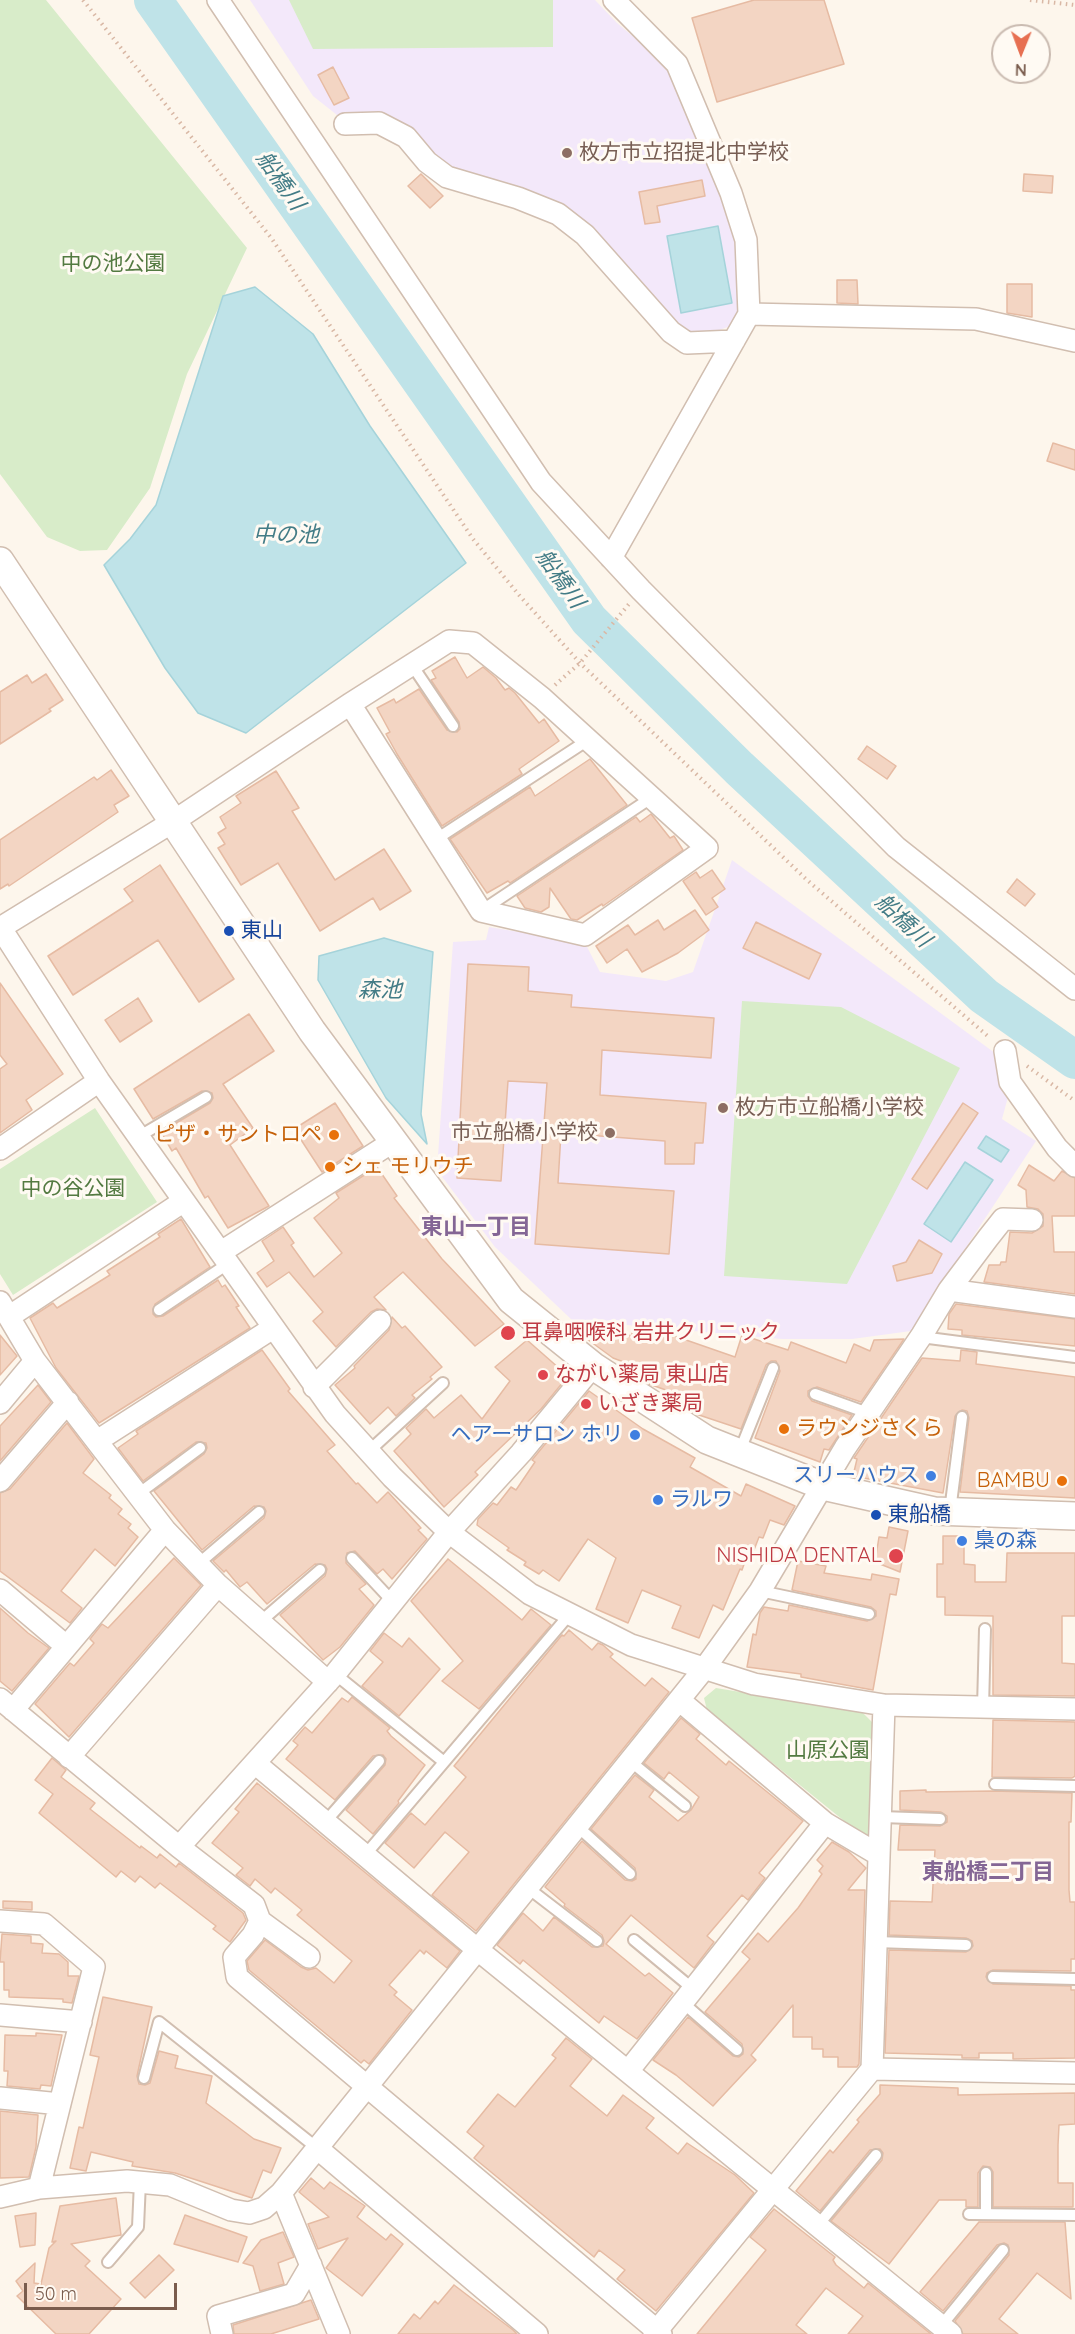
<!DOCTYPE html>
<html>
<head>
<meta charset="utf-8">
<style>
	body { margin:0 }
	#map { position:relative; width:1075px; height:2334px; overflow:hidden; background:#fdf6ec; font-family:Quicksand,sans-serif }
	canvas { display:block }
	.north { position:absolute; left:991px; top:24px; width:60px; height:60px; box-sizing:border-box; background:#fffaf3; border:2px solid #cabbb1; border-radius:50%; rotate:181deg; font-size:16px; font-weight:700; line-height:24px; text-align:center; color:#7a5c4d }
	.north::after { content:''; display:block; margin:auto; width:21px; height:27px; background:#e76f51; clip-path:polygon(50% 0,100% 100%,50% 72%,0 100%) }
	.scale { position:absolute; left:24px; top:2283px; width:153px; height:27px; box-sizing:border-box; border:3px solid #7a5c4d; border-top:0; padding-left:8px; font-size:18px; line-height:21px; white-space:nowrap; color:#7a5c4d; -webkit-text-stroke:4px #fffaf3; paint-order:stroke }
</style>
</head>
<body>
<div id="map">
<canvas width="1075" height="2334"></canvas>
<div class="north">N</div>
<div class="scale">50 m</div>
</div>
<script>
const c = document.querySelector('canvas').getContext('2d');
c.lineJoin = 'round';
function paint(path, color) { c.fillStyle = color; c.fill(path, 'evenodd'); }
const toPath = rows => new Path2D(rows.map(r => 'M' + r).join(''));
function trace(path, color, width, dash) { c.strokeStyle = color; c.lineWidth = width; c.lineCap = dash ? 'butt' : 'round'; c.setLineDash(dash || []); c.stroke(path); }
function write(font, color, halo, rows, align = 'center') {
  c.font = font + ' Quicksand,"Noto Sans JP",sans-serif'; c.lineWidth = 6; c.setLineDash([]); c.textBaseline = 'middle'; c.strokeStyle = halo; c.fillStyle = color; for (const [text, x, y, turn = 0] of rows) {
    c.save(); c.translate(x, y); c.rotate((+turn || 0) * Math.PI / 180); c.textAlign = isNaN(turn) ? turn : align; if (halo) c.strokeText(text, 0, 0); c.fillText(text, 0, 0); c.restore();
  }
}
paint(toPath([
	[250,0,595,0,617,23,672,69,733,228,744,306,733,325,703,336,687,337,607,246,452,172,379,118,337,115,313,96],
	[732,860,999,1056,1008,1097,1002,1119,1036,1141,911,1331,852,1339,782,1339,572,1320,495,1247,437,1170,453,942,486,940,489,927,585,943,600,972,666,981,693,972]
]), '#f3e8fa');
paint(toPath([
	[0,0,46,0,247,248,187,374,150,488,107,550,80,551,47,537,0,474],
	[289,0,553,0,553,47,313,49],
	[742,1001,841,1007,960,1068,847,1284,724,1276],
	[95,1108,157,1202,13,1295,0,1274,0,1169],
	[716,1688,862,1712,873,1723,872,1834,869,1841,707,1710,704,1698]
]), '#d8ecc9');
const water = toPath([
	[718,226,732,303,681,313,667,236,718,226],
	[255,287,313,334,370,426,466,563,246,733,198,713,165,668,104,565,130,539,156,505,223,296,255,287],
	[384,938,433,952,421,1114,427,1144,386,1098,318,980,319,956,384,938],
	[986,1136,1009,1150,1001,1162,978,1148,986,1136],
	[965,1162,993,1180,951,1242,924,1224,965,1162]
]);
paint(water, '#bfe3e8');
trace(water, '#a5d3da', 1.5);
trace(toPath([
	[153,0,589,620,739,768,984,996,1075,1060]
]), '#bfe3e8', 38);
const building = toPath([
	[754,0,824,0,844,64,717,102,692,18,754,0],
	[333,67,349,98,334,105,318,75,333,67],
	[421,174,443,196,430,208,408,186,421,174],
	[1024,174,1053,176,1052,193,1023,191,1024,174],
	[702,180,705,196,657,206,660,222,645,224,639,192,702,180],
	[837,280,857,280,858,304,837,303,837,280],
	[1007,284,1032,284,1032,317,1007,313,1007,284],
	[1053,443,1075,450,1075,470,1047,461,1053,443],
	[455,657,467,678,483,667,496,678,505,690,509,688,515,693,539,723,544,719,559,741,519,769,522,774,442,826,397,754,386,734,390,732,377,708,394,699,396,703,419,689,447,730,457,732,460,729,459,722,431,680,436,678,432,671,455,657],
	[46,674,63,700,49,709,51,711,0,744,0,692,27,675,32,683,46,674],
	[867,746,896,766,887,779,858,759,867,746],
	[590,759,627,805,510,883,508,881,487,893,450,839,530,787,535,796,590,759],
	[111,770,129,796,114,805,118,812,9,886,8,884,0,889,0,840,94,777,97,780,111,770],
	[276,771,299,808,292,811,335,880,384,849,411,891,380,910,373,898,320,931,278,863,241,885,218,848,225,844,218,833,226,828,220,817,241,803,236,796,276,771],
	[651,814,670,838,674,836,683,850,603,906,602,904,577,920,571,919,550,888,549,907,541,912,525,908,517,896,636,817,640,822,651,814],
	[160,865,234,979,199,1002,158,940,73,995,48,956,133,901,124,889,160,865],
	[712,870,725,889,712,898,718,907,706,915,683,881,696,872,700,878,712,870],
	[1017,879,1035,894,1025,906,1007,892,1017,879],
	[695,910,709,930,678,953,642,972,627,949,607,963,596,946,628,925,635,935,658,920,664,930,695,910],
	[756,922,821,954,809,979,743,948,756,922],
	[468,964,529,967,528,991,572,995,571,1007,714,1018,711,1058,602,1050,600,1095,706,1103,703,1143,695,1143,694,1164,665,1164,665,1141,561,1133,558,1183,674,1191,669,1254,535,1244,547,1083,508,1081,501,1181,457,1178,468,964],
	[0,983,63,1074,26,1100,32,1110,0,1133,0,1069,7,1064,0,1055,0,983],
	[138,998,152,1021,120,1042,105,1020,138,998],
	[249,1014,274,1051,223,1084,253,1128,230,1145,269,1206,228,1228,208,1196,205,1198,176,1148,172,1151,161,1132,210,1103,213,1098,212,1093,202,1091,153,1119,134,1089,249,1014],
	[335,1103,363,1146,322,1172,294,1129,335,1103],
	[963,1103,978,1113,927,1189,912,1179,963,1103],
	[1029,1165,1054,1181,1062,1171,1075,1178,1075,1216,1052,1216,1054,1252,1075,1252,1075,1294,984,1282,989,1265,1000,1265,1001,1262,1006,1262,1010,1232,1032,1233,1043,1226,1043,1214,1038,1209,1027,1207,1026,1190,1018,1185,1029,1165],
	[377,1167,397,1196,394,1198,442,1259,504,1324,475,1346,403,1272,374,1297,386,1310,377,1309,371,1312,336,1347,313,1321,323,1312,289,1272,267,1287,257,1273,274,1261,262,1241,283,1227,294,1243,291,1245,314,1277,342,1253,314,1218,339,1198,336,1193,377,1167],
	[181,1219,210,1267,155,1304,153,1314,156,1317,163,1316,218,1280,222,1287,225,1285,239,1306,236,1307,250,1328,99,1423,56,1368,30,1318,53,1303,57,1308,110,1275,107,1271,160,1237,158,1234,181,1219],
	[919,1240,942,1254,932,1273,897,1281,893,1266,906,1262,919,1240],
	[956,1304,1075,1319,1075,1346,962,1335,962,1330,948,1329,949,1314,956,1304],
	[392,1317,402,1328,405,1326,442,1367,430,1377,432,1379,412,1395,415,1398,396,1416,388,1407,370,1424,335,1385,355,1368,354,1366,389,1330,392,1317],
	[598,1324,618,1338,620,1332,631,1336,633,1331,660,1340,663,1332,735,1357,742,1335,788,1350,791,1342,846,1363,854,1344,870,1351,874,1340,904,1339,861,1402,817,1387,808,1391,808,1396,812,1401,852,1415,829,1450,824,1449,820,1462,755,1438,780,1371,776,1361,771,1361,766,1365,741,1429,696,1414,690,1410,694,1400,649,1384,645,1381,648,1371,613,1358,587,1339,598,1324],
	[0,1335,17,1356,0,1375,0,1335],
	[527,1340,568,1376,541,1409,475,1472,478,1475,444,1507,394,1451,411,1434,406,1428,426,1409,434,1418,461,1395,482,1419,510,1381,495,1367,527,1340],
	[262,1350,290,1389,288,1391,335,1445,327,1451,356,1484,358,1483,377,1503,388,1492,421,1528,418,1530,427,1539,392,1579,383,1569,377,1574,355,1551,347,1553,346,1563,366,1584,359,1589,374,1605,340,1647,323,1660,280,1615,325,1576,327,1569,325,1565,315,1564,267,1604,247,1582,240,1587,226,1570,224,1572,213,1561,264,1518,266,1511,264,1507,254,1506,202,1550,154,1491,204,1454,207,1448,206,1443,196,1442,143,1481,118,1448,138,1434,136,1431,262,1350],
	[961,1350,977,1352,976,1364,1075,1377,1075,1498,960,1492,969,1418,967,1411,962,1410,955,1416,943,1493,853,1476,857,1459,854,1458,922,1358,960,1361,961,1350],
	[38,1385,51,1402,0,1461,0,1426,38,1385],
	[589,1391,643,1429,695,1458,690,1467,741,1496,746,1484,795,1506,784,1525,770,1520,763,1538,759,1537,752,1555,748,1553,742,1570,740,1569,723,1610,713,1605,699,1638,672,1628,681,1606,642,1590,628,1623,596,1609,616,1558,588,1539,559,1581,543,1570,539,1574,524,1565,526,1562,507,1550,509,1548,477,1525,478,1519,493,1503,497,1505,511,1487,516,1490,535,1462,532,1460,589,1391],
	[67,1423,94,1459,83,1473,111,1495,109,1498,122,1509,118,1514,131,1524,128,1528,138,1537,115,1566,95,1549,61,1591,82,1608,70,1623,0,1571,0,1493,10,1489,67,1423],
	[889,1527,908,1531,900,1572,875,1562,879,1537,887,1538,889,1527],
	[943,1536,964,1536,964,1564,975,1565,975,1582,1006,1582,1007,1553,1075,1553,1075,1616,1062,1616,1062,1663,1075,1664,1075,1696,993,1695,993,1616,945,1615,945,1597,937,1597,937,1564,943,1564,943,1536],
	[174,1558,201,1585,69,1737,35,1704,70,1663,74,1666,94,1643,90,1639,102,1624,108,1628,174,1558],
	[448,1559,522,1620,531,1609,551,1625,479,1709,442,1681,463,1661,411,1601,448,1559],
	[798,1561,826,1566,824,1573,871,1580,872,1574,899,1579,896,1595,890,1594,873,1690,801,1677,801,1674,747,1667,753,1634,756,1635,760,1613,764,1607,788,1611,789,1605,867,1621,876,1616,876,1611,871,1607,792,1590,798,1561],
	[0,1608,28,1633,49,1648,12,1691,0,1681,0,1608],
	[569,1630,592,1650,598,1643,603,1645,613,1654,610,1657,645,1686,652,1678,669,1692,476,1931,432,1895,469,1852,445,1832,414,1868,385,1843,411,1813,425,1825,466,1777,454,1766,562,1635,564,1636,569,1630],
	[384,1633,402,1647,409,1638,440,1669,399,1716,362,1686,383,1662,370,1651,384,1633],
	[352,1697,390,1728,387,1731,391,1736,425,1765,398,1801,399,1803,373,1834,346,1810,385,1765,386,1759,383,1755,373,1756,335,1800,286,1759,298,1745,293,1741,305,1727,312,1733,342,1698,348,1702,352,1697],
	[681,1718,700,1734,696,1739,726,1765,729,1761,803,1821,759,1873,765,1878,748,1900,742,1895,707,1936,714,1942,694,1968,631,1915,606,1944,645,1976,649,1973,673,1993,637,2039,604,2016,599,2023,523,1960,520,1964,497,1945,523,1913,543,1931,554,1917,592,1947,603,1946,604,1941,602,1935,564,1906,565,1904,545,1887,582,1841,625,1880,632,1881,636,1879,635,1868,591,1829,635,1775,654,1790,649,1797,678,1821,691,1810,699,1797,669,1772,664,1779,644,1763,681,1718],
	[993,1720,1075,1722,1075,1776,1072,1778,992,1777,993,1720],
	[52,1758,66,1770,61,1777,95,1803,90,1809,140,1848,141,1846,157,1858,160,1854,176,1867,179,1863,243,1913,246,1920,230,1942,213,1929,216,1926,160,1883,155,1888,140,1876,135,1882,121,1871,116,1877,39,1813,53,1794,35,1780,52,1758],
	[257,1783,460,1951,447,1968,426,1951,424,1954,420,1950,389,1985,397,1992,394,1995,412,2010,369,2064,364,2060,361,2063,249,1970,247,1961,265,1940,301,1967,308,1970,316,1968,334,1983,352,1961,297,1915,302,1910,275,1888,271,1893,255,1879,250,1886,236,1875,243,1868,212,1843,239,1812,235,1809,257,1783],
	[926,1790,926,1792,992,1791,1072,1793,1071,1822,1069,1822,1069,1890,1070,1902,1075,1902,1075,1959,1071,1959,1071,1971,993,1970,987,1973,986,1977,993,1984,1071,1986,1071,1990,1075,1990,1075,2058,1013,2059,1013,2053,979,2053,979,2058,962,2058,962,2055,885,2053,889,1950,966,1952,973,1946,972,1941,966,1938,889,1935,890,1901,932,1902,935,1850,898,1850,900,1825,940,1826,947,1822,947,1816,941,1812,900,1810,900,1791,926,1790],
	[832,1842,849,1852,866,1868,848,1890,865,1890,859,2064,857,2067,838,2067,838,2057,823,2057,823,2049,812,2049,812,2037,793,2037,793,2005,751,2055,756,2060,713,2106,676,2075,653,2060,688,2017,733,2056,739,2057,743,2054,742,2044,705,2012,750,1959,742,1952,758,1933,768,1942,798,1908,822,1874,819,1871,823,1866,817,1860,832,1842],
	[3,1901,32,1902,32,1910,3,1908,3,1901],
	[2,1934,31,1936,31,1943,43,1944,42,1953,59,1954,68,1962,68,1976,79,1976,72,2003,63,2002,63,1999,9,1997,9,1990,4,1990,4,1962,0,1962,2,1934],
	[103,1997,152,2007,137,2076,139,2084,145,2085,150,2083,159,2051,178,2056,175,2068,212,2076,206,2103,254,2139,281,2148,271,2173,263,2170,252,2198,175,2173,132,2166,133,2162,91,2152,86,2171,70,2168,79,2127,83,2128,99,2057,90,2055,103,1997],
	[36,2033,62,2035,51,2086,41,2085,40,2089,7,2086,8,2071,4,2071,5,2035,36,2036,36,2033],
	[566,2038,592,2059,570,2086,607,2116,623,2095,654,2118,646,2128,678,2154,687,2143,735,2175,754,2193,656,2311,617,2279,625,2270,599,2250,594,2257,474,2158,484,2146,467,2132,498,2094,515,2107,556,2058,552,2055,566,2038],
	[880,2085,958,2088,958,2095,1075,2093,1075,2124,1059,2125,1058,2145,1058,2183,1073,2183,1073,2207,993,2207,993,2172,990,2167,983,2166,978,2173,978,2207,966,2207,966,2200,939,2200,889,2264,831,2221,882,2160,883,2153,880,2149,870,2150,820,2211,796,2191,830,2150,833,2153,859,2122,857,2120,880,2094,880,2085],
	[0,2111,38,2115,36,2147,29,2177,0,2178,0,2111],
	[311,2178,324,2189,330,2182,365,2206,357,2217,386,2240,391,2234,403,2244,362,2296,326,2268,348,2238,318,2249,308,2224,329,2217,299,2192,311,2178],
	[116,2198,121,2235,71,2244,90,2261,85,2266,121,2299,89,2334,56,2334,17,2296,23,2291,16,2281,35,2263,34,2283,41,2284,49,2248,56,2241,52,2242,60,2206,116,2198],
	[774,2209,835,2257,833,2260,836,2265,864,2288,868,2283,931,2334,848,2334,863,2316,826,2288,796,2325,807,2334,697,2334,766,2250,750,2237,774,2209],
	[36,2213,35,2245,20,2247,15,2216,36,2213],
	[185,2215,247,2237,238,2262,174,2244,185,2215],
	[979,2222,1065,2222,1071,2299,1037,2273,999,2319,1018,2334,963,2334,955,2321,1009,2255,1008,2245,1004,2243,997,2245,943,2311,920,2292,979,2222],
	[283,2232,294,2257,278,2263,284,2284,260,2291,253,2266,243,2263,261,2240,283,2232],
	[159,2255,174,2270,145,2298,130,2283,159,2255],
	[454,2285,513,2330,517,2334,398,2334,414,2314,420,2319,435,2301,438,2304,454,2285],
	[311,2300,319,2319,271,2334,234,2334,233,2325,311,2300]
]);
paint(building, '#f3d5c3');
trace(building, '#e6bba3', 1.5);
const service = toPath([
	[412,665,453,726],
	[435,840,588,740],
	[481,911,651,798],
	[138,1137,206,1097],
	[159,1310,229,1263],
	[921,1337,1075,1357],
	[815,1394,868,1413],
	[369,1451,443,1383],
	[739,1453,773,1368],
	[138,1494,200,1448],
	[950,1511,962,1417],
	[352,1558,393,1602],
	[198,1564,259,1512],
	[760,1591,869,1614],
	[260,1622,320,1570],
	[335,1674,444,1762],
	[983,1708,985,1629],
	[630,1761,685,1806],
	[995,1784,1075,1786],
	[881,1817,940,1819],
	[326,1821,379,1761],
	[577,1826,630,1874],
	[366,1854,569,1615],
	[528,1888,597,1941],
	[634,1940,693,1989],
	[876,1942,966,1945],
	[993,1977,1075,1979],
	[682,2002,737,2050],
	[144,2078,159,2022,317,2148],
	[986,2173,986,2214],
	[969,2214,1075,2215],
	[818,2225,876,2155],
	[108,2262,138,2227,140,2182],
	[941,2326,1003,2250]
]);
const minor = toPath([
	[218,0,541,482,641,590,896,847,1075,989],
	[345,124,379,123,406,137,427,162,447,177,518,198,558,214,585,235,671,332,687,343,734,341],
	[749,314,976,319,1075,341],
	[611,558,749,314,746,240,731,193,677,64,614,0],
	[0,927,99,1081,335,1414,392,1477,449,1532,530,1594,631,1645,754,1684,884,1705,1075,1709],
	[0,928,174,821,350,704,449,641,473,643,542,698,707,848,585,935,481,911,350,704],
	[1005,1051,1010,1082,1057,1148,1075,1166],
	[0,1149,99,1081],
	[221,1252,394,1141],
	[949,1290,1075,1307],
	[0,1302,35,1361,165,1530,218,1585,328,1682],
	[10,1316,184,1201],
	[314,1387,380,1321],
	[0,1403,35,1361],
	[97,1441,273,1328],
	[0,1481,68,1402],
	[0,1590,66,1646],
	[0,1699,179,1847,254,1905,260,1921,253,1935,234,1957,237,1977,661,2334],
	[679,1700,825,1823],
	[13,1710,165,1530],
	[69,1757,218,1585],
	[256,1764,478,1950,951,2334],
	[179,1847,335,1674,449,1532,521,1453,593,1366],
	[0,1921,44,1924,94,1967,39,2188],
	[260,1921,309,1957],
	[0,2015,81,2022],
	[872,2069,1075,2073],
	[629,2070,825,1823,879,1855],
	[0,2098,60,2104],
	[317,2148,537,2334],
	[281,2193,339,2334],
	[0,2197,39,2188,127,2181,170,2185,231,2210,249,2213,264,2208,281,2193,704,1669,760,1591,845,1448,922,1335,949,1290,988,1238,1003,1219,1032,1220],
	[222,2334,218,2316,294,2294,311,2265],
	[654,2334,872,2069,884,1705]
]);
const tertiary = toPath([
	[0,561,312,1031,511,1300,593,1366,707,1440,823,1486,934,1511,1075,1516]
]);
trace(service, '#d1beb0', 14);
trace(minor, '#d1beb0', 24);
trace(tertiary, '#d1beb0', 30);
trace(toPath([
	[83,0,272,239,473,539,519,595,580,663,807,880,990,1038],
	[1030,0,1075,5],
	[555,685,580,663,629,604],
	[1027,1066,1075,1101]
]), '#d9b8a5', 4, [1.5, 4.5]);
trace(service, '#fff', 10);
trace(minor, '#fff', 21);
trace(tertiary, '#fff', 27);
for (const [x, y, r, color] of [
	[567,153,6,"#8d6e63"],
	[229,931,6,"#1a4fb4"],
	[723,1108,6,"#8d6e63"],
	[610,1133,6,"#8d6e63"],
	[334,1135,6,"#e8710a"],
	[330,1167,6,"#e8710a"],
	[508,1333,8,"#e0444e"],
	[543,1375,6,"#e0444e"],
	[586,1404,6,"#e0444e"],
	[784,1429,6,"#e8710a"],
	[635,1435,6,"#3f7fe0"],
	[931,1476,6,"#3f7fe0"],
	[1062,1481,6,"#e8710a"],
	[658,1500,6,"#3f7fe0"],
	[876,1515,6,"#1a4fb4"],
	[962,1541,6,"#3f7fe0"],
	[896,1556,8,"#e0444e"]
]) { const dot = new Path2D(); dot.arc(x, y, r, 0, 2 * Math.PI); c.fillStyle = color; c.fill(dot); trace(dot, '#fffaf3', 2); }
write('21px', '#785e54', '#fffaf3', [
	["枚方市立招提北中学校",579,153],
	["枚方市立船橋小学校",735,1108],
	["市立船橋小学校",598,1133,"right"]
], 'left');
write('21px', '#537a41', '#fffaf3', [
	["中の池公園",113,264],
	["中の谷公園",73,1189],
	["山原公園",828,1751]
]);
write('21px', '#164399', '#fffaf3', [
	["東山",241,931],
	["東船橋",888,1515]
], 'left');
write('21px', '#c56008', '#fffaf3', [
	["ピザ・サントロペ",322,1135],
	["シェ モリウチ",342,1167,"left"],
	["ラウンジさくら",796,1429,"left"],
	["BAMBU",1050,1481]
], 'right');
write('21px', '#be3a42', '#fffaf3', [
	["耳鼻咽喉科 岩井クリニック",522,1333],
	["ながい薬局 東山店",555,1375],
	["いざき薬局",598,1404],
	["NISHIDA DENTAL",882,1556,"right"]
], 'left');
write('21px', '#366cbe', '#fffaf3', [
	["ヘアーサロン ホリ",623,1435],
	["スリーハウス",919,1476],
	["ラルワ",670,1500,"left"],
	["梟の森",974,1541,"left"]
], 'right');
write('italic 22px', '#437c86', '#fffaf3', [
	["船橋川",280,181,55],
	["中の池",286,535],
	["船橋川",560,579,55],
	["船橋川",903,921,43],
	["森池",380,990]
]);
write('bold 22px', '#846695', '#fffaf3', [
	["東山一丁目",476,1227],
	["東船橋二丁目",988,1872]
]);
</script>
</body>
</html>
